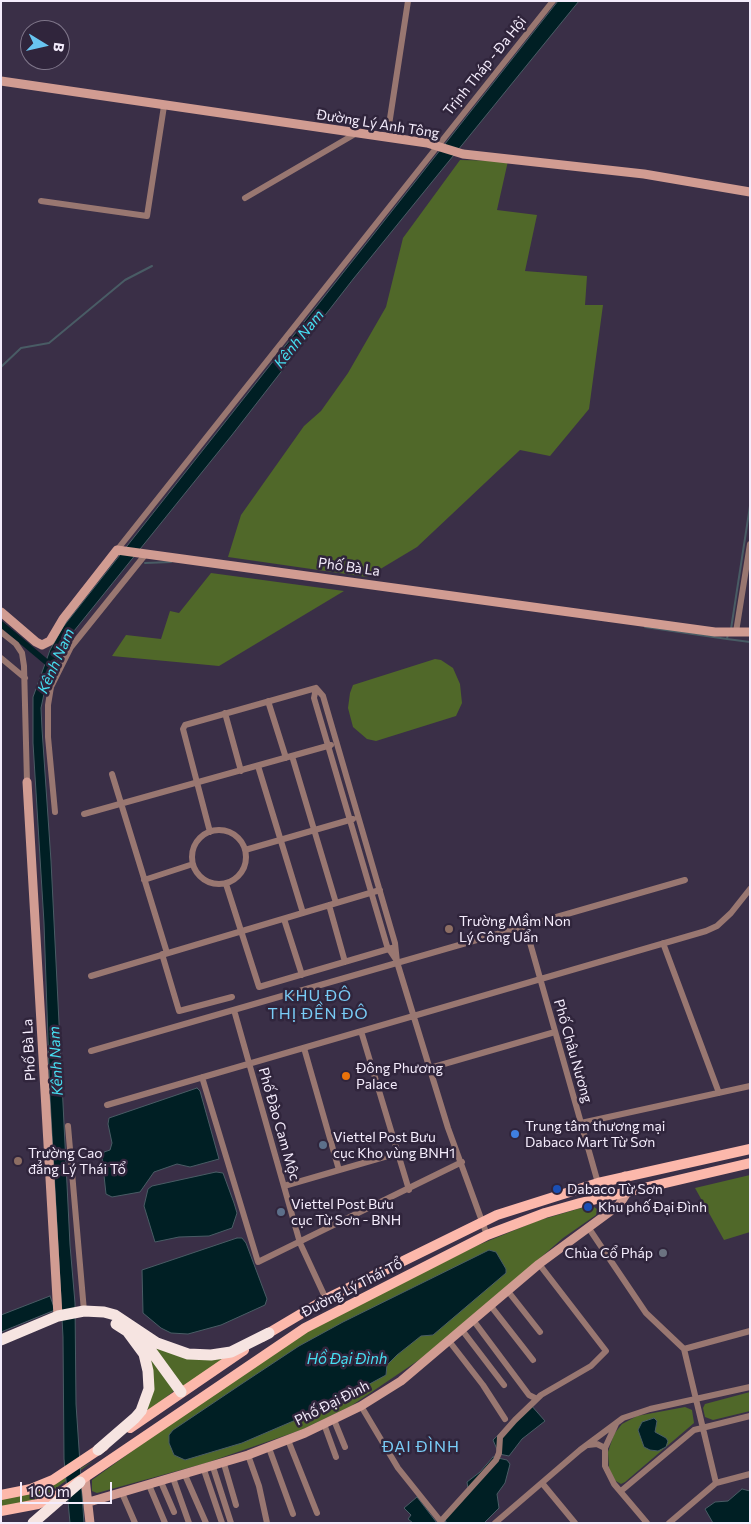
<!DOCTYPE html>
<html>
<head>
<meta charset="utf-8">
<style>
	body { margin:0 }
	#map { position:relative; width:751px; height:1524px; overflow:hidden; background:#3a2f47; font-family:Commissioner,sans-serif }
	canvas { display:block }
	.frame { position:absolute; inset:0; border:2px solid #f4ecfc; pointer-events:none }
	.north { position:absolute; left:20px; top:20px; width:50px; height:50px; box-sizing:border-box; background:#30253c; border:1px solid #7e7589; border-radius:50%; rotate:99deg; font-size:14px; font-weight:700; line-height:20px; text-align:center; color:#f4ecfc }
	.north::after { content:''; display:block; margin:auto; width:18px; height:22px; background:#68c4f0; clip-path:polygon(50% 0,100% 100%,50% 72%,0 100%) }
	.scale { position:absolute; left:20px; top:1482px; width:92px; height:22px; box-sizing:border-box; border:2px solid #f4ecfc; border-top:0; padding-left:6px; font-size:15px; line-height:18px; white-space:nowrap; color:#f4ecfc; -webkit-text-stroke:4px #30253c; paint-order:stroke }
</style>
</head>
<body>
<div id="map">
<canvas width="751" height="1524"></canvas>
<div class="frame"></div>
<div class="north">B</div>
<div class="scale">100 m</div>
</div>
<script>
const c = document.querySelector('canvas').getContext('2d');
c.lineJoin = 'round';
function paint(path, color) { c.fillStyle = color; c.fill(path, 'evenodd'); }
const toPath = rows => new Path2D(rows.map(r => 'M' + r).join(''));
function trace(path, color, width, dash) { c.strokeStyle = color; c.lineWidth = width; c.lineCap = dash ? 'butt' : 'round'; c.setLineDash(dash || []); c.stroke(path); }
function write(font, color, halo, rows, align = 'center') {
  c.font = font + ' Commissioner,sans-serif'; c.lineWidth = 5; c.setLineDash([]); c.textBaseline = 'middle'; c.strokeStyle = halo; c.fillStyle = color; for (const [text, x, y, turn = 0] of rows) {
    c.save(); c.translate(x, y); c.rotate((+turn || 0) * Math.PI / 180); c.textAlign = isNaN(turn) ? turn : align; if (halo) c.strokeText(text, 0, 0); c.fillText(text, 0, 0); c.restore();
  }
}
paint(toPath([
	[460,160,508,161,497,210,537,215,525,271,587,276,585,305,603,305,589,409,550,456,520,450,417,547,367,577,228,557,241,515,304,426,321,411,348,373,386,307,403,238],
	[211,573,344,591,219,666,112,656,126,635,161,639,170,611,179,613],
	[435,659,441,660,453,668,460,684,462,703,456,716,376,741,367,739,353,727,348,708,350,693,353,685],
	[750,1175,750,1232,724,1240,695,1188],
	[591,1205,597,1209,596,1215,563,1238,441,1345,351,1406,301,1430,206,1463,97,1493,92,1491,92,1480,178,1418,306,1331,476,1246,537,1221],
	[144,1345,174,1391,141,1416,145,1409],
	[152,1345,229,1356,183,1388],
	[750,1392,750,1411,713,1420,705,1417,703,1408,705,1404],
	[685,1407,692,1410,694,1423,625,1482,621,1484,614,1480,609,1468,608,1452,614,1434,622,1424,637,1416],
	[93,1461,52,1491,30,1501,1,1508,1,1499,53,1485]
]), '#506829');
const water = toPath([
	[558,1,579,1,354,278,232,435,74,631,62,649,45,689,41,708,42,729,51,861,70,1245,75,1303,76,1404,84,1523,70,1523,64,1459,63,1337,50,1098,44,923,33,743,33,697,50,650,63,627,558,1],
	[197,1088,200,1091,219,1159,190,1167,177,1164,154,1172,140,1192,112,1197,106,1194,102,1157,104,1152,110,1150,112,1143,108,1124,109,1118,197,1088],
	[216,1172,223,1173,234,1203,237,1213,232,1228,209,1236,179,1237,155,1242,144,1206,148,1189,152,1186,216,1172],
	[237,1238,242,1238,246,1243,267,1299,265,1305,221,1325,188,1334,171,1333,161,1328,143,1313,142,1270,237,1238],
	[489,1250,496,1252,506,1269,506,1273,433,1335,421,1336,397,1355,387,1365,386,1375,333,1404,242,1443,185,1460,174,1455,169,1443,169,1435,173,1430,240,1385,299,1346,343,1322,489,1250],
	[50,1296,55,1310,1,1332,1,1315,50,1296],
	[530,1404,545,1421,522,1439,509,1456,499,1454,493,1440,530,1404],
	[654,1418,657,1421,655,1432,666,1438,668,1441,666,1447,658,1451,650,1450,644,1447,638,1430,642,1422,654,1418],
	[493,1457,507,1460,510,1464,505,1483,497,1494,499,1508,484,1523,447,1523,444,1519,468,1489,467,1482,480,1472,493,1457],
	[742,1489,750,1491,750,1523,713,1523,705,1509,715,1502,728,1501,742,1489],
	[417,1497,437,1523,413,1523,408,1519,411,1515,404,1508,417,1497]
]);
paint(water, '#001f24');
trace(water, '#495c65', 1);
trace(toPath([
	[1,367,21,348,49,343,125,280,152,266],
	[145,563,171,562],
	[645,627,727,639,728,634],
	[731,629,750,506],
	[727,639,750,642]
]), '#495c65', 2);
trace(toPath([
	[1,624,50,665]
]), '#001f24', 6);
trace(toPath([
	[387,138,408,1],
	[245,198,355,134],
	[41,201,147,216,164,106],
	[117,550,553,1],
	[1,632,16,644,22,653,24,666,27,782],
	[736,632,750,544],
	[1,658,25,678],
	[316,688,323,696,395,943,397,962,448,1128,487,1235],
	[316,688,314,698,387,946,397,961],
	[268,701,286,758],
	[225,713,241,771],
	[292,756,336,903],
	[258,766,303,913],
	[112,774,167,953],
	[55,812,48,737,48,705,51,687,71,647,145,555],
	[84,814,331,745],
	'192 857a27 27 0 1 1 54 0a27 27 0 1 1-54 0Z',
	[210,832,183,729,185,725,316,688],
	[245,850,353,819],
	[144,880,193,864],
	[226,884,259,987,392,948],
	[329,905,345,962],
	[284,919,302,975],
	[525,925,598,1183],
	[663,943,719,1093],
	[162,954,179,1011,232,997],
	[91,976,380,890],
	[234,1010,300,1243,326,1299],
	[361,1031,409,1190],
	[304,1048,339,1170],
	[91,1051,685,880],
	[430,1068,555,1032],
	[202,1077,258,1262,462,1162],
	[107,1105,706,931,717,926,731,913,750,889],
	[581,1123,750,1086],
	[68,1126,84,1311],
	[284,1186,398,1153],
	[588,1227,646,1313,684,1349,716,1483],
	[507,1290,540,1332],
	[490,1305,533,1360],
	[473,1320,529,1395,537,1399],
	[462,1330,504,1385],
	[449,1341,483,1385,505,1419],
	[684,1349,750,1331],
	[361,1406,398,1468,442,1523],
	[334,1420,345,1447],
	[324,1424,336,1457],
	[616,1424,605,1448,605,1466,614,1484,647,1523],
	[288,1440,317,1513],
	[588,1445,597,1444,605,1448],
	[269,1448,293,1514],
	[248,1455,259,1486,267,1523],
	[224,1464,236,1505],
	[213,1467,231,1523],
	[204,1470,222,1523],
	[185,1475,206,1523],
	[173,1478,189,1523],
	[161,1482,174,1512],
	[542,1483,575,1523],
	[149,1485,165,1523],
	[621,1491,694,1430,750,1416],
	[122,1493,135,1523],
	[441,1521,496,1460,499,1453,500,1437,515,1420,541,1395,591,1366,606,1351,539,1264],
	[495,1523,580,1450,623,1418,650,1409,750,1387],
	[669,1523,716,1483,750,1474]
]), '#997771', 6);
trace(toPath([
	[1,81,427,143,463,154,644,174,750,192],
	[117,550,715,632,750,632],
	[1,612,36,642,42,645,50,641,63,619,117,550],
	[27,782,58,1316],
	[85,1478,90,1523],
	[89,1502,248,1455,305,1433,361,1406,401,1381,539,1264,619,1205,628,1191,625,1176]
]), '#d19c92', 9);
trace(toPath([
	[262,1337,326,1299,497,1215,598,1183,750,1149],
	[130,1428,244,1350],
	[1,1495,31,1489,53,1480,104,1446],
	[1,1511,38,1504,60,1494,305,1328,487,1235,545,1213,580,1203,750,1163]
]), '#fcb8ab', 10);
trace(toPath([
	[141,1337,181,1392],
	[1,1340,58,1316,84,1311,104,1312,115,1315,157,1343,188,1354,211,1355,231,1352,269,1333],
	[98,1450,135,1418,141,1411,149,1389,148,1371,144,1354,127,1331,116,1324],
	[33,1523,80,1482]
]), '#f6e4e1', 11);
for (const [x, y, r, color] of [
	[449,929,5,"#8d6e63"],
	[346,1076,5,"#e8710a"],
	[515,1134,5,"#3f7fe0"],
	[323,1145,5,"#5c6f8a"],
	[18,1161,5,"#8d6e63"],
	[557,1189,5,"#1a4fb4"],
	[588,1207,5,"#1a4fb4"],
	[281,1212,5,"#5c6f8a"],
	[663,1253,5,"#6b7280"]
]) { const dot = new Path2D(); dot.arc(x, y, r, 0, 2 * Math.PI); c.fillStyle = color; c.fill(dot); trace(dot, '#30253c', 2); }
write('14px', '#f4ecfc', '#30253c', [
	["Trịnh Tháp - Đa Hội",485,66,-51],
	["Đường Lý Anh Tông",378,124,9],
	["Phố Bà La",349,567,8],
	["Phố Bà La",29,1050,-93],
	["Phố Châu Nương",573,1051,74],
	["Phố Đào Cam Mộc",279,1124,74],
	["Đường Lý Thái Tổ",352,1288,-27],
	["Phố Đại Đình",332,1403,-27]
]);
write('14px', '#f4ecfc', '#30253c', [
	["Trường Mầm Non",459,921],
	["Lý Công Uẩn",459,937],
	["Đông Phương",356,1068],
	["Palace",356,1084],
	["Trung tâm thương mại",525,1126],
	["Dabaco Mart Từ Sơn",525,1142],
	["Viettel Post Bưu",333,1137],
	["cục Kho vùng BNH1",333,1153],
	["Trường Cao",28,1153],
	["đẳng Lý Thái Tổ",28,1169],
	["Dabaco Từ Sơn",567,1189],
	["Viettel Post Bưu",291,1204],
	["cục Từ Sơn - BNH",291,1220],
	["Khu phố Đại Đình",598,1207],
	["Chùa Cổ Pháp",653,1253,"right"]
], 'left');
write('italic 15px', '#46dff2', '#30253c', [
	["Kênh Nam",299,339,-51],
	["Kênh Nam",56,661,-66],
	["Kênh Nam",56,1061,-93],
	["Hồ Đại Đình",347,1359]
]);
c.letterSpacing = '1px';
write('16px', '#79ccf6', '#30253c', [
	["KHU ĐÔ",318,996],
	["THỊ ĐỀN ĐÔ",318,1014],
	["ĐẠI ĐÌNH",421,1447]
]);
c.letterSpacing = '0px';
</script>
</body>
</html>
